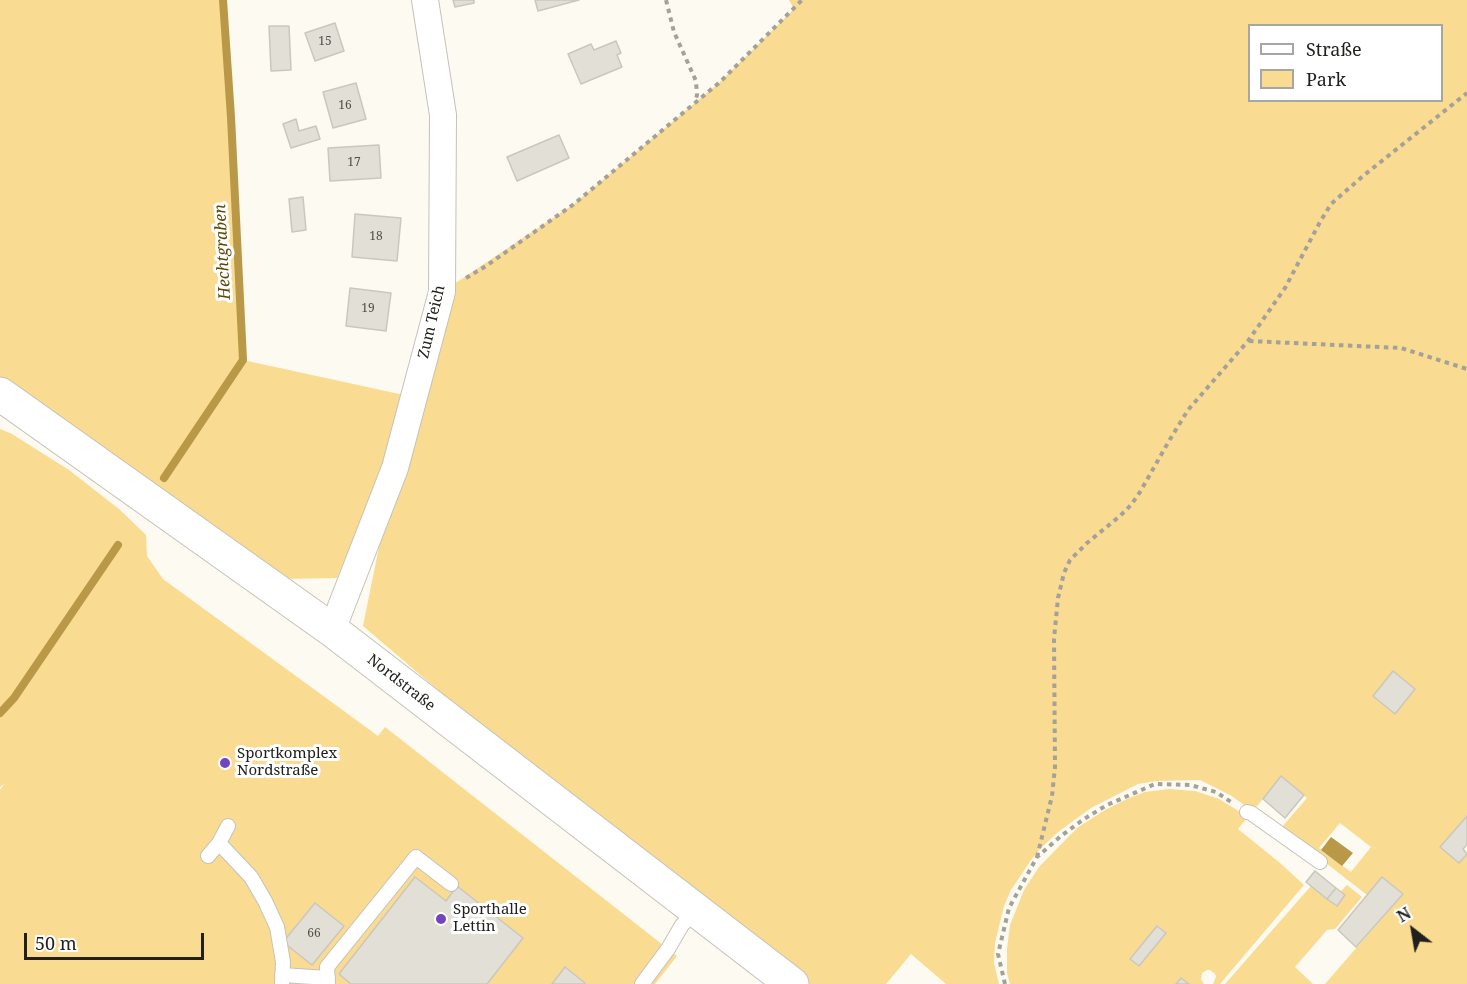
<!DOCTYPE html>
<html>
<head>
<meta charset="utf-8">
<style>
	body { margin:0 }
	#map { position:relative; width:1467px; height:984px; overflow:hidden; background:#fdfaf1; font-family:"Noto Serif",serif }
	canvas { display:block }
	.legend { position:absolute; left:1248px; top:24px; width:195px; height:78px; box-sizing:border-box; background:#fff; border:2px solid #a6a6a5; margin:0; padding:8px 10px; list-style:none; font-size:18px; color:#21201d }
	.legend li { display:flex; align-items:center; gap:12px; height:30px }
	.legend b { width:30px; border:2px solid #a6a6a5 }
	.north { position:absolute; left:1383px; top:900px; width:60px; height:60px; -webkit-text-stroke:4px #fff; paint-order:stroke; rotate:329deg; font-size:16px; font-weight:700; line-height:24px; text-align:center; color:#21201d }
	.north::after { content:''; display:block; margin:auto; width:21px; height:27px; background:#21201d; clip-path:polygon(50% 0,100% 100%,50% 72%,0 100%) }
	.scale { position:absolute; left:24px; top:933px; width:180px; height:27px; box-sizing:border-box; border:3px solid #21201d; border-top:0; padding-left:8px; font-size:18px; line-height:21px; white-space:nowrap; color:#21201d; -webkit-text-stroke:4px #fff; paint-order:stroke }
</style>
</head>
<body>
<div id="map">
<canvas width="1467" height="984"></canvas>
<ul class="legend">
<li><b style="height:8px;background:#fff"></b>Straße</li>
<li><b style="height:16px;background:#f9db92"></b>Park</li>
</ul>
<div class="north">N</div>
<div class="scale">50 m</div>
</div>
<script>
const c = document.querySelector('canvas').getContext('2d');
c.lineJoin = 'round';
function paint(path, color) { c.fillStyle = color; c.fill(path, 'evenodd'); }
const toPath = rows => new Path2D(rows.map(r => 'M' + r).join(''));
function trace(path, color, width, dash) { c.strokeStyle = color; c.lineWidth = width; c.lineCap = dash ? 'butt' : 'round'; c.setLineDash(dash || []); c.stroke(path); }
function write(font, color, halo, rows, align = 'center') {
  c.font = font + ' "Noto Serif",serif'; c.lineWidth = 6; c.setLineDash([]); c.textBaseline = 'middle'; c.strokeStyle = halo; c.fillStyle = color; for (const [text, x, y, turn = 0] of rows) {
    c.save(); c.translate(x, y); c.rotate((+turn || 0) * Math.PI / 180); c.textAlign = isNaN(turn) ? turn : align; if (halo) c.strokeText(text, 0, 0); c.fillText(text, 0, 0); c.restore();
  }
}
paint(toPath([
	[0,0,223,0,231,117,243,360,413,397,442,292,574,204,720,82,794,9,789,0,1467,0,1467,817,1441,847,1459,863,1467,854,1467,984,1325,984,1403,894,1367,895,1281,828,1307,798,1281,777,1238,829,1280,863,1304,885,1220,984,1213,984,1216,977,1215,974,1210,970,1207,970,1202,973,1201,979,1204,984,1189,984,1181,978,1176,984,1010,984,1007,973,1007,949,1010,925,1024,890,1039,867,1077,828,1105,810,1127,799,1145,792,1169,789,1195,791,1219,799,1245,815,1250,809,1230,795,1200,780,1156,781,1138,784,1091,808,1058,832,1039,850,1031,860,1011,890,1004,906,995,943,994,963,999,984,946,984,911,954,886,984,792,984,697,911,363,626,395,468,411,403,337,578,284,579,0,378],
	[1250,26,1442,26,1442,100,1250,100],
	[1393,672,1395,713,1373,696],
	[1340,823,1371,847,1351,872,1319,848],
	[1158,926,1166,933,1138,966,1130,958],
	[0,429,12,434,69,470,119,509,146,535,147,556,163,579,378,736,385,727,677,956,655,984,0,984,0,790,4,784,0,787],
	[1347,885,1362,897,1335,929,1327,930,1295,967,1313,984,1225,984,1311,886,1336,906,1345,896,1341,891]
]), '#f9db92');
paint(toPath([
	[1331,837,1353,853,1342,866,1321,850]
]), '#b99847');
trace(toPath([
	[164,478,243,360,231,117,223,0],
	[0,713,14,698,118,545]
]), '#b99847', 8);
const building = toPath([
	[453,0,474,0,474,3,455,7,453,0],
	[535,0,579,0,538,11,535,0],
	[335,23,344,51,315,61,305,33,335,23],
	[269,26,289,26,291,70,271,71,269,26],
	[616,41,621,53,617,55,622,67,581,84,568,54,591,44,594,50,616,41],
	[356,83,366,119,333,128,323,92,356,83],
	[296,119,299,131,316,126,320,139,291,148,283,124,296,119],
	[559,135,569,158,517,181,507,157,559,135],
	[379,145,381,178,330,181,328,148,379,145],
	[303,197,306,230,292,232,289,199,303,197],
	[355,214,401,218,397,261,352,257,355,214],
	[350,288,391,293,386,331,346,326,350,288],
	[1393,671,1415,689,1395,714,1373,696,1393,671],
	[1281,776,1304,795,1285,818,1263,799,1281,776],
	[1467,816,1467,845,1463,849,1467,854,1459,863,1440,847,1467,816],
	[1315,871,1336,888,1327,899,1306,882,1315,871],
	[415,877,446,901,457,886,523,938,487,984,351,984,339,974,415,877],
	[1382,877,1403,894,1356,947,1338,930,1382,877],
	[1336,888,1345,895,1337,906,1327,899,1336,888],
	[315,903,344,926,312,965,283,942,315,903],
	[1157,926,1166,933,1139,966,1130,959,1157,926],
	[565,967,585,983,584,984,552,984,565,967],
	[1181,978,1189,984,1176,984,1181,978]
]);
paint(building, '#e2dfd6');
trace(building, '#cac7bf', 1.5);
const lane = toPath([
	[1247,812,1251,813,1320,862],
	[228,826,219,843,251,877,265,901,277,927,283,962,282,984],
	[208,856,219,843],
	[282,975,328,978],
	[328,984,327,967,416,857,451,884],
	[642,984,668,949,682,925,697,911]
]);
const street = toPath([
	[332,630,395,468,442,292,443,115,425,0]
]);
const secondary = toPath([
	[0,394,332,630,792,984]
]);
trace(lane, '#c5c2ba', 16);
trace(street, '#c5c2ba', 28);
trace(secondary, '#c5c2ba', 35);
trace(toPath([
	[666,0,674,32,696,81,697,95,695,102],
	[466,278,486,266,574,204,720,82,802,0],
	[1249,341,1401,348,1467,369],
	[1037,857,1052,796,1055,767,1054,639,1058,598,1064,573,1070,560,1087,543,1120,516,1131,505,1140,492,1169,441,1188,410,1248,341,1285,288,1320,222,1331,204,1363,176,1467,93],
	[1005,984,998,954,1009,908,1037,857,1061,836,1084,819,1107,805,1155,784,1190,785,1216,792,1231,802]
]), '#a3a19a', 4, [4.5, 4.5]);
trace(lane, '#fff', 14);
trace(street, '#fff', 26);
trace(secondary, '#fff', 33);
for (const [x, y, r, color] of [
	[225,763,6,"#7345bd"],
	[441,919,6,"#7345bd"]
]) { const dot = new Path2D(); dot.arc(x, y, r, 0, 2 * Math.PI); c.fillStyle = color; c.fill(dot); trace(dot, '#fff', 2); }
write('12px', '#51504b', null, [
	["15",325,42],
	["16",345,106],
	["17",354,163],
	["18",376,237],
	["19",368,309],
	["66",314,934]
]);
write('15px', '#21201d', '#fff', [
	["Zum Teich",432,322,-77],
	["Nordstraße",401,683,38]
]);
write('15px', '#21201d', '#fff', [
	["Sportkomplex",237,754],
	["Nordstraße",237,771],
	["Sporthalle",453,910],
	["Lettin",453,927]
], 'left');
write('italic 16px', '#5d4602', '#fff', [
	["Hechtgraben",223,252,-93]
]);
</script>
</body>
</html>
